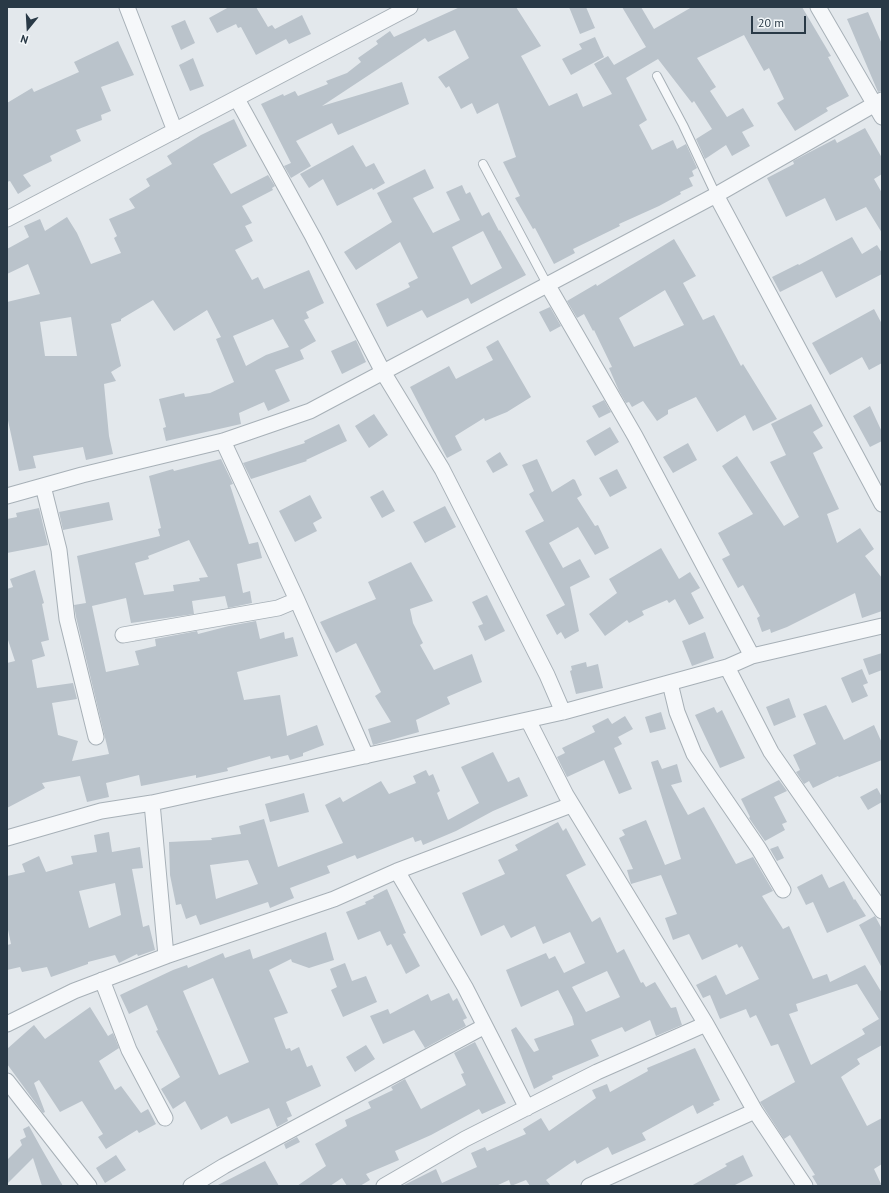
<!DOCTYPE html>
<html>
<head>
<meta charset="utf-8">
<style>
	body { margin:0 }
	#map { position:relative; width:889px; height:1193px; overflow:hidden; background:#e3e8ec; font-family:"PT Sans",sans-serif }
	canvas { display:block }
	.frame { position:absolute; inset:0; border:8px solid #293946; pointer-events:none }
	.north { position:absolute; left:8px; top:8px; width:40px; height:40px; -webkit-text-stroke:3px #f3f7f9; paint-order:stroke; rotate:198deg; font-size:11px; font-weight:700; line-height:16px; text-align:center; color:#293946 }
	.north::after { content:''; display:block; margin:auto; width:14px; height:18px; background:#293946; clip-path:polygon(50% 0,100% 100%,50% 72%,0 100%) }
	.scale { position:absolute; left:751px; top:16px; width:55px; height:18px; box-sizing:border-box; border:2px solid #293946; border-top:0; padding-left:5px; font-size:12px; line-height:14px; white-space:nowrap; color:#293946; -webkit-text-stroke:3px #f3f7f9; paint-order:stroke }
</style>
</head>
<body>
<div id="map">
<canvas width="889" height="1193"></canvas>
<div class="frame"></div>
<div class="north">N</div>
<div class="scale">20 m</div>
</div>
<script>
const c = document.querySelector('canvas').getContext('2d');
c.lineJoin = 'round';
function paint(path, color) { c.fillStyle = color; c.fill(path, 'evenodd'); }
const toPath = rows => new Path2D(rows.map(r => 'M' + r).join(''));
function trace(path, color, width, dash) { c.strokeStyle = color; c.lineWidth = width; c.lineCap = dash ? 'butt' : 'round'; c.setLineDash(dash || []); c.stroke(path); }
paint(toPath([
	[229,7,256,7,268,27,272,25,275,29,302,15,311,34,289,44,286,39,256,55,241,27,238,28,236,24,217,33,209,18],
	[460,7,516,7,541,46,521,56,549,106,577,93,583,107,612,94,594,64,608,56,614,65,646,47,622,7,641,7,654,29,692,7,802,7,831,56,828,57,849,96,826,108,828,111,795,131,777,103,784,99,769,68,764,71,744,35,697,58,716,87,710,91,727,117,743,108,754,126,742,132,750,146,732,156,726,145,705,159,696,139,712,129,694,101,692,103,658,59,626,78,647,120,639,125,652,150,673,140,677,149,686,144,697,168,692,171,694,176,689,178,693,186,680,192,681,194,659,206,619,224,620,226,573,249,575,253,554,264,535,228,533,229,515,198,520,196,503,162,516,157,498,103,477,114,472,103,461,109,449,86,446,88,438,77,469,58,455,30,428,42,425,38,322,106,402,82,409,104,338,135,332,123,296,141,311,166,291,178,284,166,291,163,261,104,283,94,284,96,295,91,298,96,328,84,326,81,347,73,361,62,358,58,378,44,376,41,390,31,394,37],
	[569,7,586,7,595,28,580,34],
	[868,12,882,44,882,91,878,92,847,19],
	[185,20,195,43,181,50,171,26],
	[595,37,604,57,571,75,562,59,582,49,579,44],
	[118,41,134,75,101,87,111,111,101,115,102,120,76,130,81,141,50,156,52,161,23,175,31,186,18,194,10,181,7,182,7,103,32,88,34,92,79,72,74,62],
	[193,58,204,86,190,91,179,65],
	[234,119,247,146,213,164,231,194,268,175,275,186,272,188,273,190,242,206,252,223,245,226,253,241,235,250,252,280,258,277,264,289,309,270,324,303,306,312,309,318,304,320,316,341,300,350,304,359,275,370,290,401,268,411,264,402,239,413,241,424,166,441,163,428,166,427,159,399,184,393,185,397,210,393,234,382,216,339,221,337,207,310,174,331,153,300,121,319,121,321,111,324,121,366,111,372,116,381,104,384,109,436,113,454,86,460,83,447,33,456,36,468,19,471,7,416,7,302,40,294,28,264,7,274,7,249,29,237,24,226,40,219,45,231,67,217,77,233,91,264,121,253,114,238,117,236,109,219,135,208,129,199,150,186,146,179,172,164,167,156,201,135],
	[71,317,77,356,45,356,40,322],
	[273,319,289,347,266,355,246,366,233,336],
	[865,128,882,158,882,174,874,179,882,193,882,233,866,207,836,221,825,198,786,217,767,178,794,164,793,161,808,153,835,139,837,143],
	[353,145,366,167,374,163,385,183,373,190,372,188,337,206,323,179,309,188,300,174],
	[425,169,434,188,413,198,433,233,460,220,446,192,462,185,466,194,470,192,482,216,489,212,499,231,500,230,526,275,471,304,468,298,427,318,422,310,387,327,376,304,410,287,408,283,418,278,400,242,356,270,344,252,392,222,377,193],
	[483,231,502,268,471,285,452,247],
	[852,237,862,254,877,245,882,253,882,274,836,298,822,271,780,292,772,277,798,264,799,265],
	[674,239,696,276,683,283,703,320,714,315,741,366,743,364,777,419,753,431,745,415,717,432,696,397,668,410,668,414,657,421,643,401,632,407,629,402,626,403,619,391,609,368,612,367,594,330,593,331,584,314,577,318,567,301,596,284,597,286],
	[665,290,684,325,634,347,619,318],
	[550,307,561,326,550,332,539,312],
	[874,309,882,324,882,363,869,370,862,357,830,375,812,343],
	[356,340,366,362,342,374,331,351],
	[498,340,531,397,507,412,485,421,484,418,455,436,462,450,447,458,410,387,449,366,456,379,493,360,486,347],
	[604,400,611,412,599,418,592,406],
	[811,404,823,426,813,432,823,448,813,453,839,509,827,514,837,543,860,528,874,549,865,556,882,578,882,611,862,618,855,593,787,627,771,633,770,629,762,632,757,618,760,616,743,585,738,588,722,559,730,555,718,533,753,514,722,466,737,456,784,526,799,517,770,462,786,455,771,424],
	[870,406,882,432,882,441,870,447,853,416],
	[374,414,388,435,369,448,355,426],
	[339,424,347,441,306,460,307,461,251,479,243,463,305,443,304,441],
	[610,427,619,442,595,456,586,441],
	[688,443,697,460,673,473,663,457],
	[500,452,508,465,493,473,486,461],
	[221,459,233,484,230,485,249,544,258,542,262,558,237,564,243,593,250,591,252,603,228,608,225,596,192,601,194,614,131,623,126,598,92,606,106,672,139,665,135,651,156,646,155,639,197,631,198,634,229,626,256,621,260,639,284,632,285,639,293,637,298,656,237,672,244,700,280,695,287,736,317,725,324,745,303,753,303,756,290,760,288,755,271,759,270,756,227,768,228,771,196,778,196,775,141,786,139,775,106,783,109,797,87,802,80,776,42,783,45,788,7,808,7,663,15,661,7,637,7,589,13,587,10,579,35,570,44,603,42,604,49,640,41,642,45,656,32,660,37,688,73,683,77,699,52,703,58,735,78,741,72,761,109,754,76,617,74,605,86,603,77,556,160,536,158,529,161,528,149,476,173,469,174,471],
	[189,540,208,577,199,578,200,581,173,585,174,591,144,595,135,563,149,559,148,556],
	[537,459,552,492,573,479,575,480,582,495,577,498,595,526,598,525,609,548,595,555,578,527,549,543,563,568,580,559,590,577,570,587,579,631,565,639,561,632,557,635,546,615,565,605,525,531,544,521,529,494,534,491,522,465],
	[617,469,627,488,610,497,599,478],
	[383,490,395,511,382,518,370,497],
	[310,495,322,518,313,523,317,531,295,542,279,511],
	[109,502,113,520,63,530,59,512],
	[445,506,456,527,425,543,413,522],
	[39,508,48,545,7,553,7,519,17,517,16,513],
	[661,548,679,579,690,572,700,588,691,593,704,618,689,625,675,599,669,603,667,600,642,611,644,615,629,623,627,620,605,636,589,614,617,593,609,579],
	[411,562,433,601,410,609,413,623,423,643,420,645,434,670,472,654,482,682,447,697,450,704,416,720,419,732,373,745,368,729,391,722,375,696,381,692,356,643,336,653,320,622,376,599,368,582],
	[487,595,505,631,485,641,478,626,483,624,472,602],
	[705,632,714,658,692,666,682,641],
	[882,653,882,670,869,675,863,659],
	[586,662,587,667,598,664,603,688,576,694,570,671,572,670,571,666],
	[862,669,868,683,863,685,868,696,852,703,841,678],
	[789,698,796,717,774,726,766,707],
	[826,705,844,740,874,725,882,743,882,760,839,777,838,776,813,788,809,781,804,784,796,772,800,770,793,755,816,744,803,714],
	[714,707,717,713,722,710,745,758,720,768,695,715],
	[661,712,666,729,650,733,645,717],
	[625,716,633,729,618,737,622,744,614,748,632,789,619,794,604,760,567,777,557,757,565,753,562,748,595,732,592,726,608,718,612,724],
	[493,752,508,782,519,777,528,796,493,811,456,831,423,845,421,840,415,842,413,837,357,859,355,855,327,866,330,873,290,888,294,898,270,908,268,902,200,925,196,915,186,919,181,904,176,905,170,875,169,842,212,840,211,838,241,834,239,826,264,819,278,867,343,843,325,805,340,797,343,802,381,781,389,794,416,783,413,776,426,770,429,776,433,774,440,791,437,793,448,820,479,803,461,767],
	[248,860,258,884,216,899,210,865],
	[658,760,662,769,677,764,682,782,671,785,688,815,704,807,736,864,753,857,773,891,762,896,783,929,789,926,813,979,827,974,830,982,865,965,882,993,882,1045,857,1059,860,1064,841,1077,867,1126,882,1118,882,1164,874,1169,882,1186,818,1186,812,1176,815,1175,790,1135,784,1139,760,1102,795,1082,778,1044,771,1046,756,1015,750,1018,746,1009,720,1019,710,995,703,998,696,985,716,975,726,995,759,979,742,946,739,948,737,944,702,960,689,934,673,940,665,918,677,914,661,875,631,884,627,870,633,869,619,838,625,835,622,830,646,820,665,865,681,859,651,762],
	[857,984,879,1019,862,1029,865,1034,811,1065,789,1014,798,1011,796,1004],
	[779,780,787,791,774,797,787,822,782,824,785,830,765,841,749,818,750,817,741,799],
	[877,788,882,797,882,802,868,810,860,797],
	[304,793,309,812,270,822,265,804],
	[558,822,563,831,566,828,586,865,566,875,592,922,600,917,617,953,624,949,641,983,643,982,646,987,655,982,671,1008,676,1007,682,1025,656,1036,650,1020,625,1032,622,1027,591,1040,599,1056,552,1076,553,1079,534,1089,511,1030,516,1027,534,1052,539,1050,534,1039,574,1025,572,1017,558,990,521,1007,506,970,546,953,549,959,555,956,564,973,585,963,570,932,543,944,535,926,511,938,504,925,481,936,462,893,505,874,498,860,518,850,515,845],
	[607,971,620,997,586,1012,572,987],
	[109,832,112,852,140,847,143,868,132,869,143,927,149,925,155,950,138,956,137,954,119,963,115,955,88,962,88,964,51,977,47,967,22,972,20,967,7,970,7,945,11,944,7,925,7,876,25,872,22,864,39,856,46,872,73,864,71,856,97,852,94,835],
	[115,883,121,915,89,928,79,891],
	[778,846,784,858,777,861,770,849],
	[822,874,829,888,844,881,854,900,855,899,866,916,827,933,813,902,806,905,797,887],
	[387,889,406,933,403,934,420,966,406,974,391,944,387,946,380,931,358,940,346,912,366,904,365,902,374,898,373,896],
	[875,916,882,929,882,968,859,925],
	[326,932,334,960,309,968,292,962,291,959,269,970,288,1013,274,1018,286,1049,290,1048,291,1051,299,1047,307,1067,312,1065,321,1086,286,1102,292,1116,287,1118,288,1121,277,1127,269,1108,231,1124,227,1116,201,1130,185,1101,173,1109,161,1089,180,1077,156,1031,158,1030,147,1005,129,1014,120,995,173,970,187,965,188,968,223,953,225,958,250,949,253,959],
	[213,978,249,1062,219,1075,183,991],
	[345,963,352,981,366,976,377,1002,343,1017,331,990,337,987,330,969],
	[449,993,453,1001,457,998,467,1018,463,1020,466,1026,425,1048,414,1030,383,1044,370,1016,388,1009,390,1014,428,994,431,1001],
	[90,1007,108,1036,113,1033,119,1048,99,1061,115,1090,121,1086,141,1113,148,1109,156,1124,139,1133,137,1130,106,1149,98,1137,103,1134,82,1101,60,1112,39,1080,34,1083,45,1112,43,1113,7,1064,7,1049,34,1025,45,1039],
	[475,1042,506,1103,482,1114,479,1109,431,1135,395,1151,399,1160,366,1174,370,1180,360,1186,347,1186,342,1178,330,1186,297,1186,326,1166,315,1144,347,1126,345,1120,371,1108,368,1102,393,1090,391,1087,405,1079,421,1109,466,1085,461,1074,464,1073,454,1053],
	[366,1045,375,1059,355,1072,346,1057],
	[695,1048,720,1100,713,1103,714,1105,697,1114,693,1105,642,1133,646,1140,612,1155,608,1147,577,1164,575,1160,546,1180,551,1186,530,1186,526,1180,511,1186,509,1180,496,1186,402,1186,436,1169,442,1183,477,1167,471,1153,485,1147,487,1151,526,1134,523,1129,541,1118,549,1131,596,1098,592,1090,607,1084,610,1092,648,1071,647,1068],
	[29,1126,40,1146,63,1186,42,1186,33,1158,7,1184,7,1160,22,1145,20,1140,26,1137,23,1129],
	[297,1137,300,1142,286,1149,284,1144],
	[116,1155,126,1170,105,1183,96,1168],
	[743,1155,753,1176,733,1186,691,1186,727,1166,725,1164],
	[265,1161,279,1186,216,1186]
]), '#bac3cb');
const lane = toPath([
	[657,76,683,125,716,195],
	[483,164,547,284]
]);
const street = toPath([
	[127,7,175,131],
	[818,7,882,117],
	[237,99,313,237,383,372,442,469,547,675,563,712],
	[716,195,882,504],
	[7,219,410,7],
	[547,284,635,436,752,656],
	[223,441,297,600,366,756],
	[43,486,59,550,67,619,96,737],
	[7,496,82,475,223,441,310,411,716,195,882,100],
	[123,635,278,608,297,600],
	[727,667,771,752,882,911],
	[670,683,677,712,694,754,759,849,783,890],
	[528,720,566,795,706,1024,755,1111,805,1186],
	[152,803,166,956],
	[7,838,101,811,152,803,563,712,727,667,752,656,882,626],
	[397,871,571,805],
	[102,980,129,1050,165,1118],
	[7,1024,74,991,166,956,334,899,397,871,465,987,527,1108],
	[7,1081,89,1186],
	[191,1186,224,1166,485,1026],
	[384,1186,465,1139,597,1072,706,1024],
	[589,1186,755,1111]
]);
trace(lane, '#a7b0b7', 10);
trace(street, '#a7b0b7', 17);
trace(lane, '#f6f8fa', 8);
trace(street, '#f6f8fa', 15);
</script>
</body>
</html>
